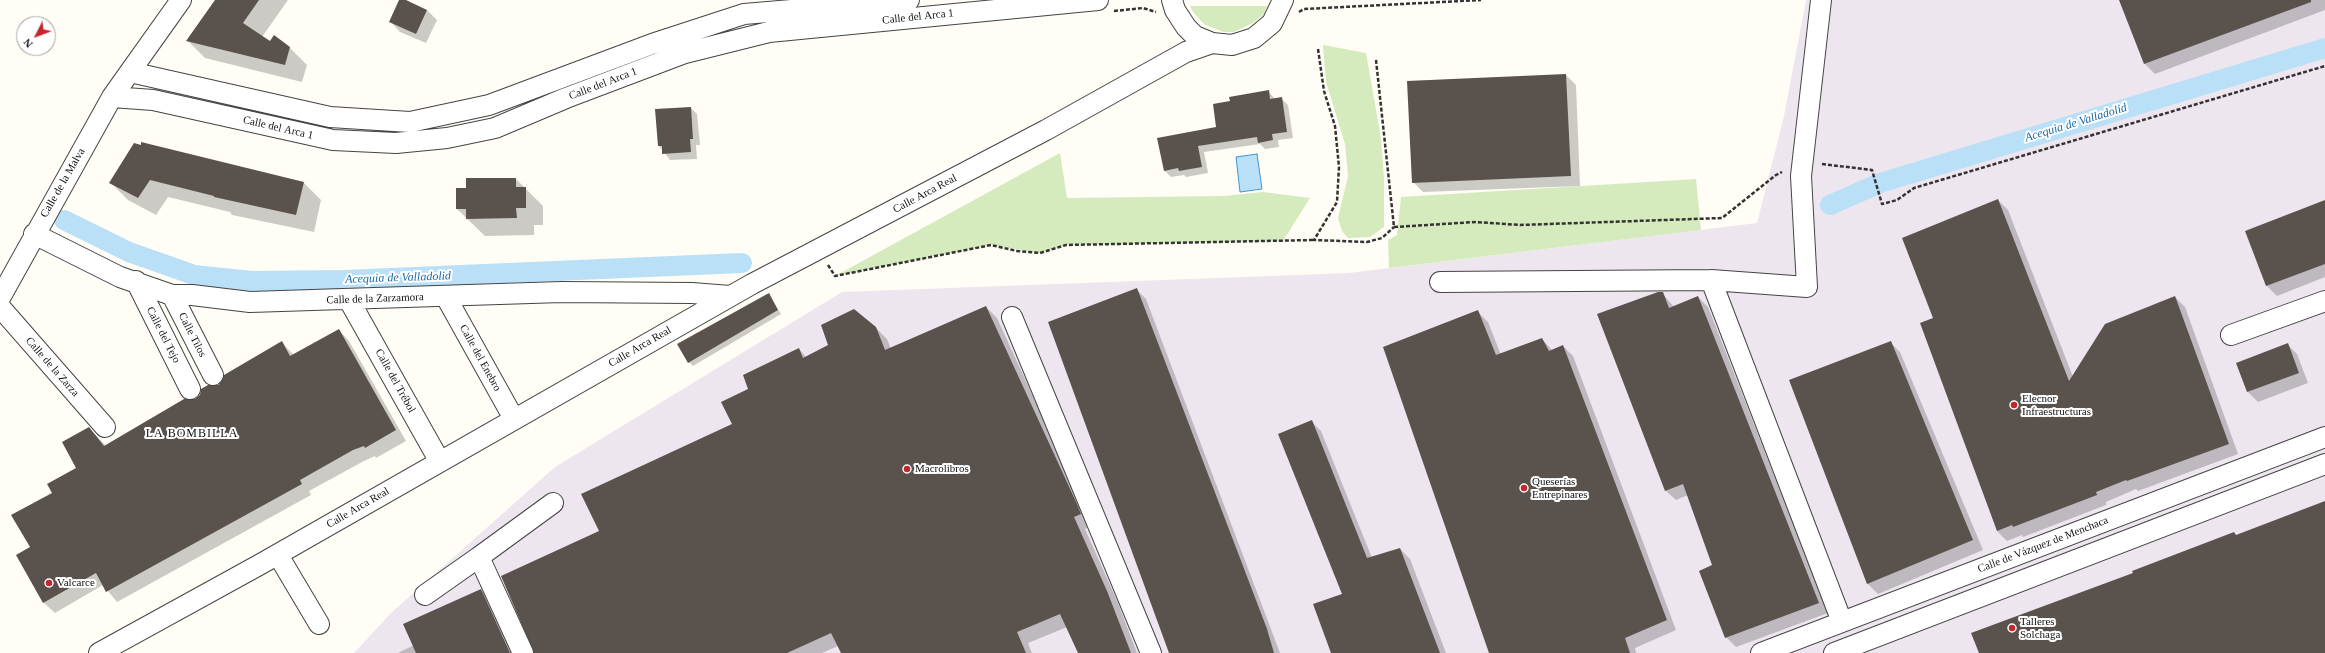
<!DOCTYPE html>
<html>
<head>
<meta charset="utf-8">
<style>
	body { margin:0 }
	#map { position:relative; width:2325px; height:653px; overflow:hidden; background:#fffdf5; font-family:"Times New Roman",serif }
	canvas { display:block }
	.north { position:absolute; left:16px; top:16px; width:40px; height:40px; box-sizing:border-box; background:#fff; border:1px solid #a0a0a0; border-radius:50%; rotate:228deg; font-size:11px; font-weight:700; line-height:16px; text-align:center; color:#111 }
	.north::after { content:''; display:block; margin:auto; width:14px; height:18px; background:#c4262e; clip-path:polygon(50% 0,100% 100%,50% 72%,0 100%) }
</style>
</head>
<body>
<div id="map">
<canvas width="2325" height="653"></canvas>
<div class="north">N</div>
</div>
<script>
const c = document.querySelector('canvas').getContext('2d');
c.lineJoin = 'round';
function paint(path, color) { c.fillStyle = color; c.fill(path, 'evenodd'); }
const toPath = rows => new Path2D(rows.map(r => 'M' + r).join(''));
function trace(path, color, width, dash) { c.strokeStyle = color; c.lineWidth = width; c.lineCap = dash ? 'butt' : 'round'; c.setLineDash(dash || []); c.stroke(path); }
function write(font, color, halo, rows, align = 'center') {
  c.font = font + ' "Times New Roman",serif'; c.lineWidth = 4; c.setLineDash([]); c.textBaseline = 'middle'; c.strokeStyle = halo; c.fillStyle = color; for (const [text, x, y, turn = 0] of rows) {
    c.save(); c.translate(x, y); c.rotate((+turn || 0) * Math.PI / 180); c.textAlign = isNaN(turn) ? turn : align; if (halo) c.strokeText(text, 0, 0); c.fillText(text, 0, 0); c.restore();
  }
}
paint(toPath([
	[1806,0,2325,0,2325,653,354,653,391,613,555,467,842,292,1349,273,1757,223,1784,116]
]), '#eee6ef');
paint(toPath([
	[1190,6,1267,6,1264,14,1253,23,1234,32,1224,32,1205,25,1193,12],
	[1323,45,1366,53,1381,138,1384,179,1384,227,1370,237,1348,238,1342,231,1338,218,1348,176,1345,144,1326,82],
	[1060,153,1067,198,1223,196,1263,192,1310,198,1283,241,1066,245,1040,253,991,245,835,276],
	[1696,179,1701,230,1389,268,1388,240,1397,235,1401,197]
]), '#d5ebbd');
const water = toPath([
	[1257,154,1262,189,1240,192,1236,157,1257,154]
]);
paint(water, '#b9e0f7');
trace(water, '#3f96cf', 1);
paint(toPath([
	[216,0,288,0,262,37,270,43,290,48,307,65,302,82,205,58,188,41],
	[401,0,427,10,437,20,426,43,400,32,391,22],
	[2120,0,2325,0,2325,10,2155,74,2145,64],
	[1566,75,1576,85,1580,186,1423,192,1413,182],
	[1268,91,1275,99,1281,98,1288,105,1293,138,1278,140,1279,147,1265,149,1260,144,1204,152,1208,173,1186,177,1184,175,1171,177,1164,170,1217,128,1231,102],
	[691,108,697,114,700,145,696,145,697,159,670,160,659,146],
	[134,144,304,183,321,200,314,232,232,215,230,212,168,197,156,215,128,200,111,183],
	[516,179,543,206,543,225,534,225,534,235,485,236,457,209,467,189],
	[1998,200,2008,210,2073,377,2175,297,2185,307,2238,454,2138,491,2136,489,2106,502,2106,505,2023,537,2022,535,2007,541,1997,531,1935,318],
	[2325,202,2325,277,2277,296,2267,286,2247,231],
	[1136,289,1146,299,1280,653,1170,653],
	[1662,293,1674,307,1698,297,1708,307,1828,613,1736,647,1726,637,1713,566,1688,495,1676,500,1666,491],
	[769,295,781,314,693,366,689,362],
	[986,307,997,318,1088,516,1092,525,1085,529,1118,603,1137,653,1079,653,1067,627,1028,643,1032,653,842,653,838,646,822,653,534,653,600,531,733,424,749,389,799,349,806,357,875,327,887,339,891,349],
	[1478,312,1488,322,1501,355,1542,339,1552,350,1563,346,1573,356,1676,630,1635,648,1636,653,1490,653],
	[339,330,349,341,406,441,376,458,375,456,364,461,309,491,311,495,117,602,103,585,55,613,44,603,17,556,31,548,53,493,77,469,89,428,106,446,196,400,281,342,294,355],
	[1890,342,1900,352,1983,550,1878,594,1868,584,1790,381],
	[2287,344,2297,354,2308,383,2258,402,2248,392,2238,363],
	[1311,421,1321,431,1372,558,1400,549,1410,559,1446,653,1332,653,1343,595],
	[481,590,492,601,516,653,398,653,414,645]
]), '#0003');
trace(toPath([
	[1830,205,1880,183,2325,48],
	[64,220,129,252,194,275,252,281,344,280,742,263]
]), '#b9e0f7', 20);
paint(toPath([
	[215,0,259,0,243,23,270,41,274,35,290,47,285,65,186,41],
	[399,0,406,0,427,10,416,34,389,22],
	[2119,0,2311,0,2311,2,2144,64],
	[1566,74,1571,176,1412,183,1407,81],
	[1269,90,1270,99,1282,97,1287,132,1272,134,1273,140,1258,143,1257,137,1198,146,1202,167,1179,171,1178,168,1164,171,1157,138,1216,127,1213,104,1230,101,1229,97],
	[691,107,693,139,690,139,691,152,662,154,662,146,658,146,655,109],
	[141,142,304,182,296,215,214,197,214,196,150,180,138,198,109,183,134,143,141,145],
	[466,178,516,178,516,187,526,187,526,208,516,208,517,218,466,219,466,209,456,209,456,188,466,188],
	[1998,199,2069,381,2105,324,2175,296,2229,444,2127,481,2126,480,2096,492,2097,495,2013,527,2012,525,1997,531,1920,323,1933,318,1902,238],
	[2325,200,2325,264,2266,286,2245,231],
	[1137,288,1267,629,1274,653,1169,653,1048,322],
	[1658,292,1663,292,1669,308,1698,296,1819,603,1725,638,1699,571,1712,565,1683,484,1665,491,1597,314],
	[769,293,778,310,688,363,677,344],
	[986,306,1077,504,1081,514,1074,517,1107,591,1131,653,1078,653,1060,614,1017,632,1026,653,841,653,831,633,787,653,534,653,501,576,599,531,581,494,732,424,721,402,748,389,743,375,799,348,803,358,828,345,821,325,854,309,876,327,885,350],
	[1478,310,1496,355,1542,338,1549,351,1563,345,1667,620,1625,638,1630,653,1489,653,1383,347],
	[339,329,396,430,365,448,364,446,353,450,300,480,302,484,106,592,96,573,43,603,16,555,30,547,11,515,52,493,47,484,76,468,62,442,89,427,104,446,184,399,195,399,200,395,201,389,208,385,219,385,224,375,282,341,290,356],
	[1891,341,1973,540,1867,584,1789,380],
	[2288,343,2299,373,2247,392,2236,363],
	[1312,420,1367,558,1400,548,1440,653,1331,653,1313,604,1342,594,1278,434],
	[2325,501,2325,653,1979,653,1971,633,2133,573,2132,571,2234,532,2236,535],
	[481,589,510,653,416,653,403,624]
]), '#5a524d');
const minor = toPath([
	[1172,0,1175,10,1186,27,1195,36,1212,43,1232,45,1254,38,1272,23,1283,0],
	[130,72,330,117,410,122,489,105,652,44,744,14,909,0],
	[112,97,153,100,333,140,396,143,447,138,495,128,566,98,685,53,769,32,1098,0],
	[34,234,120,277,172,295,192,295,250,302,562,292,692,293,730,296],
	[1711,280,1807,287,1801,176,1821,0],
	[136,281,190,389],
	[1440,282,1711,280,1842,622],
	[172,295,213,375],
	[446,297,514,419],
	[0,298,112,97,181,0],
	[349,300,440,462],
	[0,307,105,427],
	[1012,317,1151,653],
	[2231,335,2325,301],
	[278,555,319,624],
	[479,557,553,503],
	[425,595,479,557,523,653],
	[99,653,259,565,752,284,1046,130,1186,52,1212,43],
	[1761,653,2325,437],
	[1834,653,2325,464]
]);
trace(minor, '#444', 22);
trace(toPath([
	[1114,11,1143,8,1156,12],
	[1299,12,1304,9,1481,0],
	[1318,49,1324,91,1335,126,1339,167,1337,202,1314,240,1367,242,1382,238,1394,227],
	[1376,60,1394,227,1476,222,1520,225,1722,218,1776,175,1782,172],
	[1822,164,1872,170,1882,204,1897,200,1914,188,2325,66],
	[828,265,835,276,991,245,1017,251,1040,253,1066,245,1314,240]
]), '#333', 2.5, [4, 2]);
trace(minor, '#fff', 20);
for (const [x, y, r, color] of [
	[2014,405,4,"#c4262e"],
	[907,469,4,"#c4262e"],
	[1524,488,4,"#c4262e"],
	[49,583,4,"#c4262e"],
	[2012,628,4,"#c4262e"]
]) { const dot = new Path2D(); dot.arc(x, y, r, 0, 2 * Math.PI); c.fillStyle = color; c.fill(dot); trace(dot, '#fff', 1.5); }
write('11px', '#111', '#fff', [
	["Calle del Arca 1",918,17,-6],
	["Calle del Arca 1",603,84,-21],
	["Calle del Arca 1",278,128,13],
	["Calle de la Malva",63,183,-60],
	["Calle Arca Real",925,194,-28],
	["Calle de la Zarzamora",375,299,-2],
	["Calle del Tejo",163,335,63],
	["Calle Tilos",192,335,63],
	["Calle Arca Real",640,347,-30],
	["Calle del Enebro",480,358,61],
	["Calle de la Zarza",52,367,49],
	["Calle del Trébol",395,381,61],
	["Calle Arca Real",358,508,-30],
	["Calle de Vázquez de Menchaca",2043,545,-21]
]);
write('11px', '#111', '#fff', [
	["Elecnor",2022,399],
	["Infraestructuras",2022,412],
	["Macrolibros",915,469],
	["Queserías",1532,482],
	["Entrepinares",1532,495],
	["Valcarce",57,583],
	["Talleres",2020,622],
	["Solchaga",2020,635]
], 'left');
write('italic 12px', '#1768a6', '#fff', [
	["Acequia de Valladolid",2076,123,-17],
	["Acequia de Valladolid",398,278,-2]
]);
c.letterSpacing = '1px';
write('12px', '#111', '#fff', [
	["LA BOMBILLA",192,434]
]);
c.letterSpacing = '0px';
</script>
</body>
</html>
